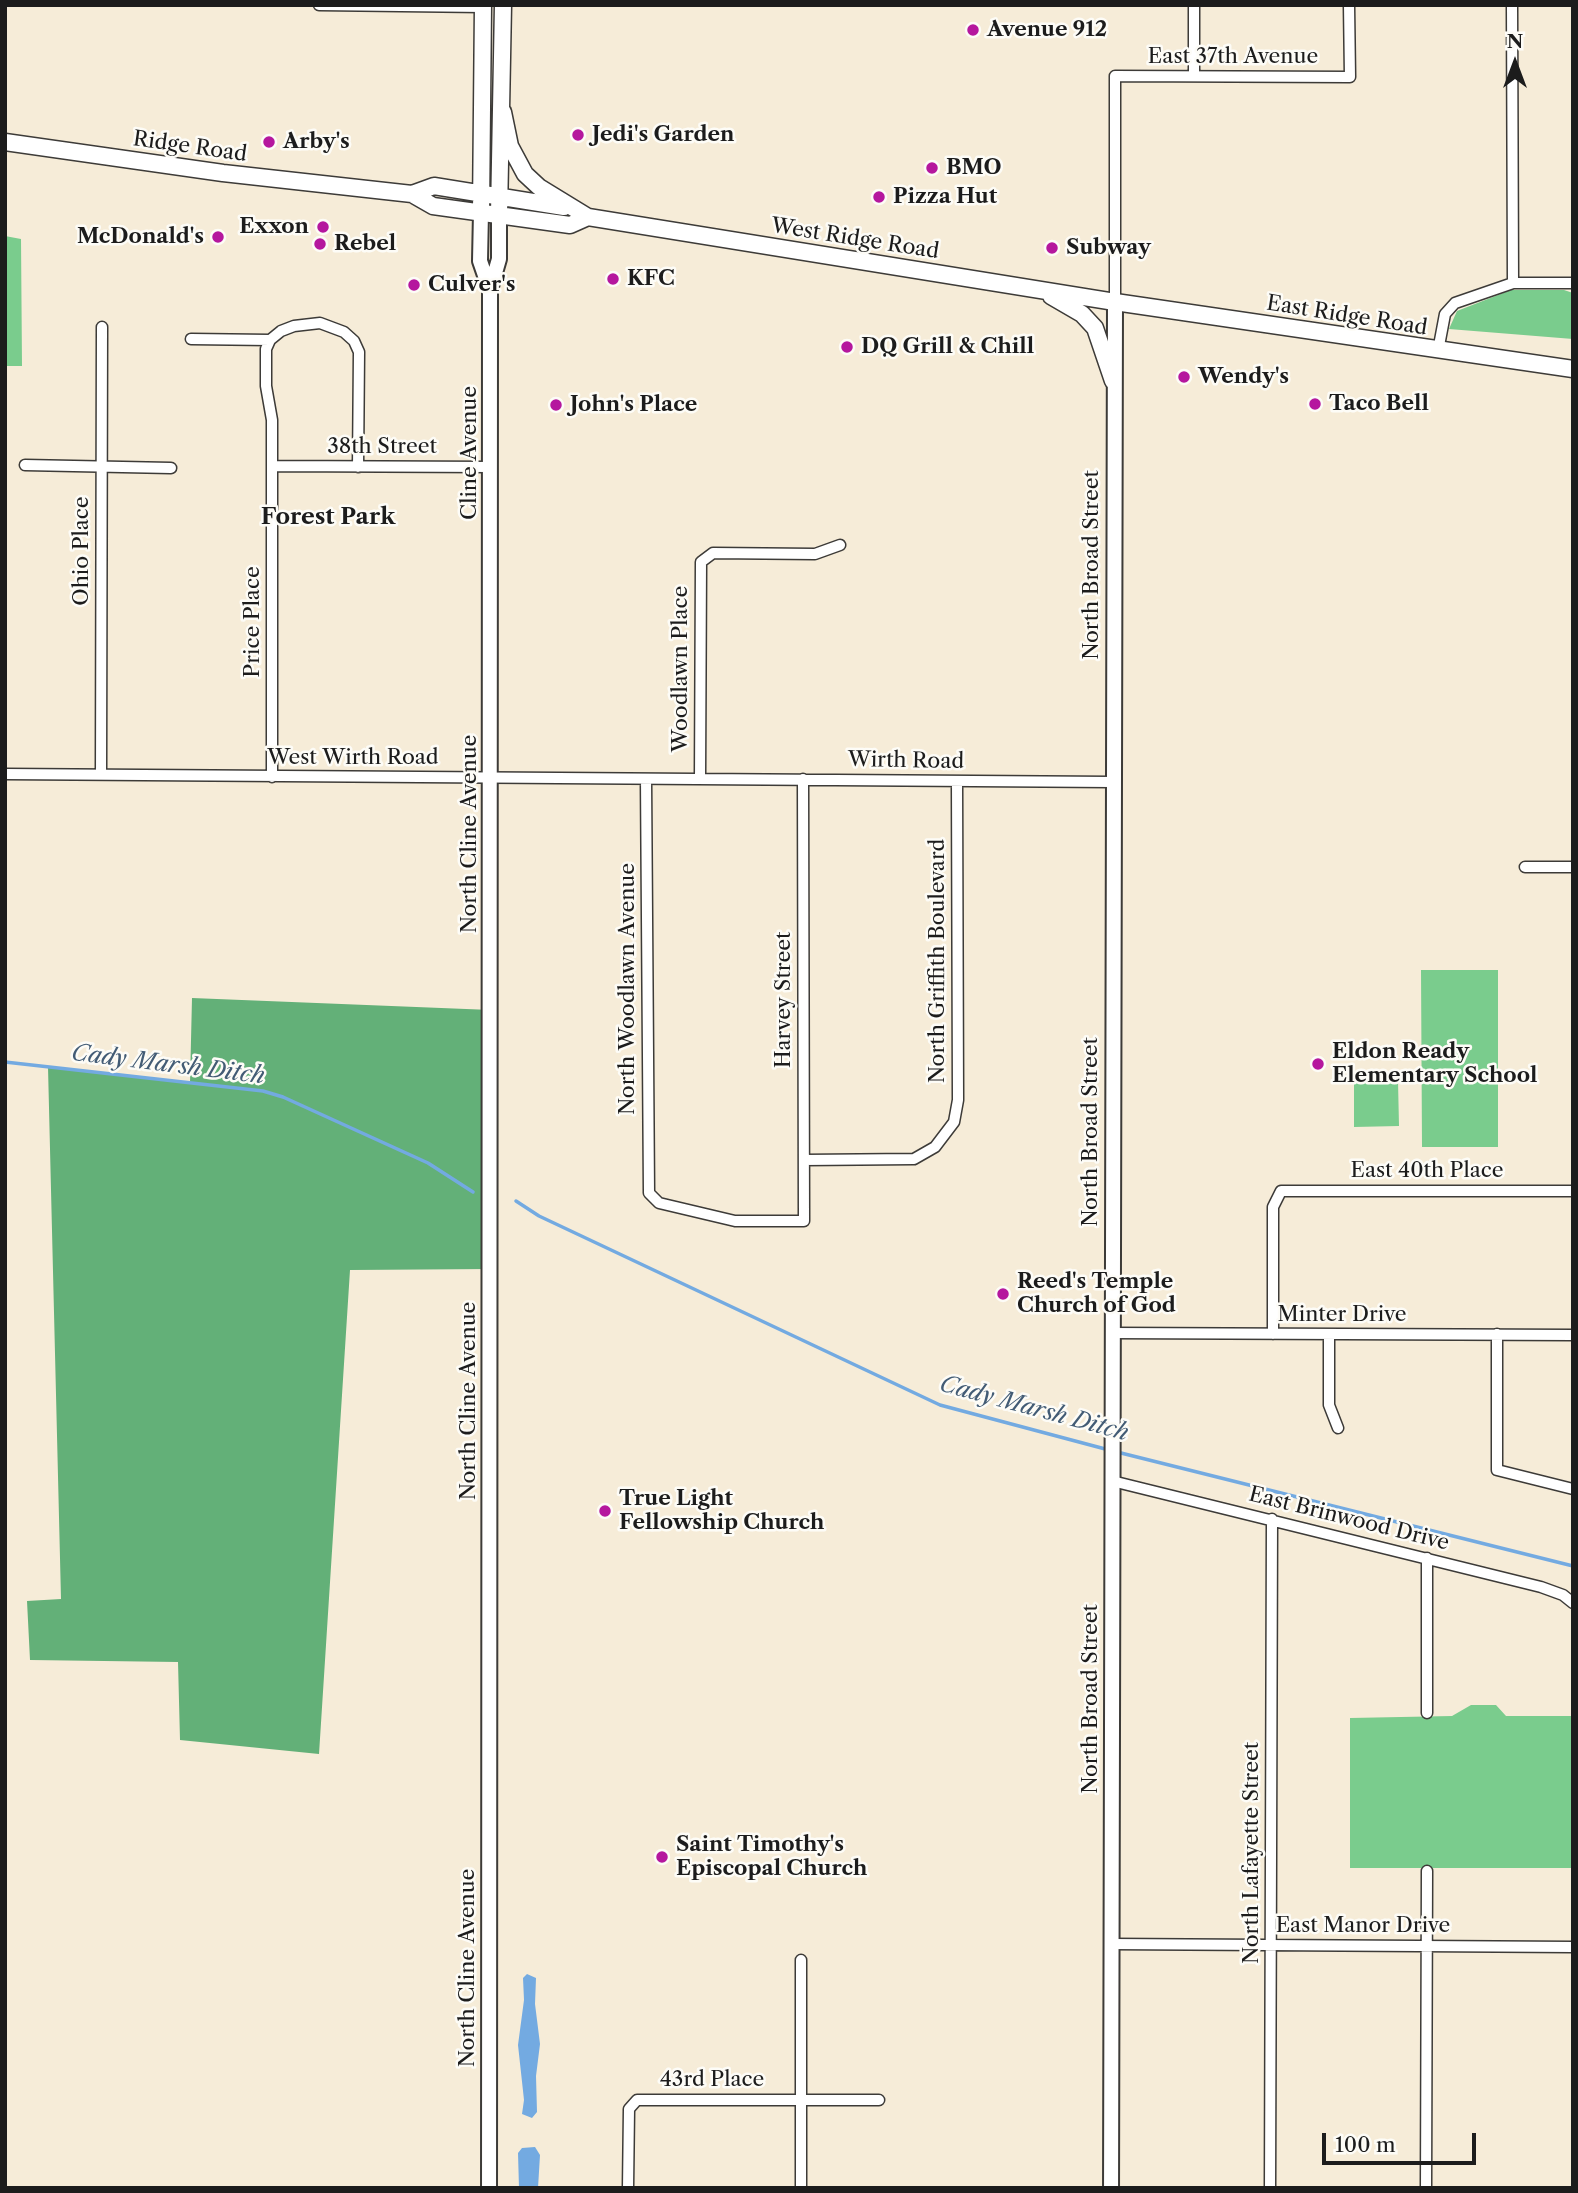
<!DOCTYPE html>
<html>
<head>
<meta charset="utf-8">
<style>
	body { margin:0 }
	#map { position:relative; width:1578px; height:2193px; overflow:hidden; background:#f6ecd8; font-family:"Libre Caslon Text",serif }
	canvas { display:block }
	.frame { position:absolute; inset:0; border:7px solid #1c1c1c; pointer-events:none }
	.north { position:absolute; left:1480px; top:28px; width:70px; height:70px; -webkit-text-stroke:5px #fdfcf7; paint-order:stroke; rotate:0deg; font-size:19px; font-weight:700; line-height:28px; text-align:center; color:#1c1c1c }
	.north::after { content:''; display:block; margin:auto; width:24px; height:32px; background:#1c1c1c; clip-path:polygon(50% 0,100% 100%,50% 72%,0 100%) }
	.scale { position:absolute; left:1322px; top:2133px; width:154px; height:32px; box-sizing:border-box; border:4px solid #1c1c1c; border-top:0; padding-left:9px; font-size:21px; line-height:24px; white-space:nowrap; color:#1c1c1c; -webkit-text-stroke:5px #fdfcf7; paint-order:stroke }
</style>
</head>
<body>
<div id="map">
<canvas width="1578" height="2193"></canvas>
<div class="frame"></div>
<div class="north">N</div>
<div class="scale">100 m</div>
</div>
<script>
const c = document.querySelector('canvas').getContext('2d');
c.lineJoin = 'round';
function paint(path, color) { c.fillStyle = color; c.fill(path, 'evenodd'); }
const toPath = rows => new Path2D(rows.map(r => 'M' + r).join(''));
function trace(path, color, width, dash) { c.strokeStyle = color; c.lineWidth = width; c.lineCap = dash ? 'butt' : 'round'; c.setLineDash(dash || []); c.stroke(path); }
function write(font, color, halo, rows, align = 'center') {
  c.font = font + ' "Libre Caslon Text",serif'; c.lineWidth = 5; c.setLineDash([]); c.textBaseline = 'middle'; c.strokeStyle = halo; c.fillStyle = color; for (const [text, x, y, turn = 0] of rows) {
    c.save(); c.translate(x, y); c.rotate((+turn || 0) * Math.PI / 180); c.textAlign = isNaN(turn) ? turn : align; if (halo) c.strokeText(text, 0, 0); c.fillText(text, 0, 0); c.restore();
  }
}
paint(toPath([
	[5,236,21,239,22,366,5,366],
	[1511,290,1564,290,1573,293,1573,339,1449,329,1457,311],
	[1421,970,1498,970,1498,1147,1422,1147],
	[1354,1081,1398,1081,1399,1126,1354,1127],
	[1471,1705,1496,1705,1506,1716,1573,1716,1573,1868,1350,1868,1350,1718,1452,1716]
]), '#7acc8d');
paint(toPath([
	[192,998,491,1010,491,1269,350,1270,319,1754,180,1740,178,1662,30,1660,27,1601,61,1599,48,1067,190,1083]
]), '#63b078');
paint(toPath([
	[527,1974,536,1978,535,2004,540,2044,536,2076,537,2112,532,2118,522,2114,524,2100,518,2045,524,2000,523,1978],
	[535,2147,540,2155,538,2188,519,2188,518,2153,522,2148]
]), '#73aae1');
trace(toPath([
	[5,1062,263,1091,283,1097,428,1163,473,1192],
	[516,1201,539,1216,940,1405,1109,1450],
	[1117,1452,1573,1566]
]), '#73aae1', 3.5);
const street = toPath([
	[319,5,483,7],
	[1194,5,1194,76],
	[1512,5,1513,283],
	[1115,302,1115,76,1350,77,1349,5],
	[191,339,270,340],
	[1438,351,1445,314,1455,303,1513,283,1573,283],
	[25,465,171,468],
	[272,466,491,467],
	[5,774,1112,782],
	[101,774,102,327],
	[272,777,272,420,266,386,266,349,270,340,281,331,294,326,320,323,344,332,354,341,359,352,358,467],
	[646,779,649,1193,659,1203,735,1221,804,1221,803,779],
	[700,779,701,562,713,553,815,554,840,545],
	[1525,867,1573,867],
	[804,1160,914,1159,935,1147,954,1122,958,1100,957,782],
	[1112,1333,1573,1335],
	[1273,1334,1273,1207,1281,1191,1573,1191],
	[1329,1334,1329,1405,1338,1428],
	[1497,1334,1497,1470,1573,1489],
	[1112,1481,1541,1587,1563,1595,1573,1603],
	[1427,1558,1427,1713],
	[1111,1944,1573,1947],
	[628,2188,629,2109,637,2100,879,2100],
	[801,2188,801,1960],
	[1270,2188,1272,1519],
	[1426,2188,1427,1871]
]);
const secondary = toPath([
	[481,212,480,261,490,290],
	[489,2188,490,290,499,259,499,214],
	[1111,2188,1115,302]
]);
const primary = toPath([
	[503,112,510,146,525,174,539,187,588,217,1115,302,1573,369],
	[5,142,223,173,412,194,433,206,570,225,588,217],
	[412,194,434,186,564,207],
	[481,212,483,5],
	[499,214,503,5],
	[1051,296,1082,314,1095,328,1113,381]
]);
trace(street, '#3d3b38', 13);
trace(secondary, '#3d3b38', 18);
trace(primary, '#3d3b38', 19);
trace(street, '#fff', 10);
trace(secondary, '#fff', 14);
trace(primary, '#fff', 16);
for (const [x, y, r, color] of [
	[973,30,7,"#b5179e"],
	[578,135,7,"#b5179e"],
	[269,142,7,"#b5179e"],
	[932,168,7,"#b5179e"],
	[879,197,7,"#b5179e"],
	[323,227,7,"#b5179e"],
	[218,237,7,"#b5179e"],
	[320,244,7,"#b5179e"],
	[1052,248,7,"#b5179e"],
	[613,279,7,"#b5179e"],
	[414,285,7,"#b5179e"],
	[847,347,7,"#b5179e"],
	[1184,377,7,"#b5179e"],
	[1315,404,7,"#b5179e"],
	[556,405,7,"#b5179e"],
	[1318,1064,7,"#b5179e"],
	[1003,1294,7,"#b5179e"],
	[605,1511,7,"#b5179e"],
	[662,1857,7,"#b5179e"]
]) { const dot = new Path2D(); dot.arc(x, y, r, 0, 2 * Math.PI); c.fillStyle = color; c.fill(dot); trace(dot, '#fdfcf7', 2.5); }
write('bold 21px', '#1c1c1c', '#fdfcf7', [
	["Avenue 912",987,30],
	["Jedi's Garden",592,135],
	["Arby's",283,142],
	["BMO",946,168],
	["Pizza Hut",893,197],
	["Exxon",309,227,"right"],
	["McDonald's",204,237,"right"],
	["Rebel",334,244],
	["Subway",1066,248],
	["KFC",627,279],
	["Culver's",428,285],
	["DQ Grill & Chill",861,347],
	["Wendy's",1198,377],
	["Taco Bell",1329,404],
	["John's Place",570,405],
	["Eldon Ready",1332,1052],
	["Elementary School",1332,1076],
	["Reed's Temple",1017,1282],
	["Church of God",1017,1306],
	["True Light",619,1499],
	["Fellowship Church",619,1523],
	["Saint Timothy's",676,1845],
	["Episcopal Church",676,1869]
], 'left');
write('21px', '#1c1c1c', '#fdfcf7', [
	["East 37th Avenue",1233,57],
	["Ridge Road",190,147,8],
	["West Ridge Road",855,239,9],
	["East Ridge Road",1347,316,9],
	["38th Street",382,447],
	["Cline Avenue",470,453,-90],
	["Ohio Place",82,551,-90],
	["North Broad Street",1092,565,-90],
	["Price Place",253,622,-90],
	["Woodlawn Place",681,669,-90],
	["West Wirth Road",353,758],
	["Wirth Road",906,761,1],
	["North Cline Avenue",470,834,-90],
	["North Griffith Boulevard",938,961,-90],
	["North Woodlawn Avenue",628,989,-90],
	["Harvey Street",784,1000,-90],
	["North Broad Street",1091,1132,-90],
	["East 40th Place",1427,1171],
	["Minter Drive",1342,1315],
	["North Cline Avenue",469,1401,-90],
	["East Brinwood Drive",1349,1519,14],
	["North Broad Street",1091,1699,-90],
	["North Lafayette Street",1252,1853,-90],
	["East Manor Drive",1363,1926],
	["North Cline Avenue",468,1968,-90],
	["43rd Place",712,2080]
]);
write('bold 23px', '#1c1c1c', '#fdfcf7', [
	["Forest Park",328,517]
]);
write('italic 23px', '#435c75', '#fdfcf7', [
	["Cady Marsh Ditch",168,1065,7],
	["Cady Marsh Ditch",1034,1409,15]
]);
</script>
</body>
</html>
